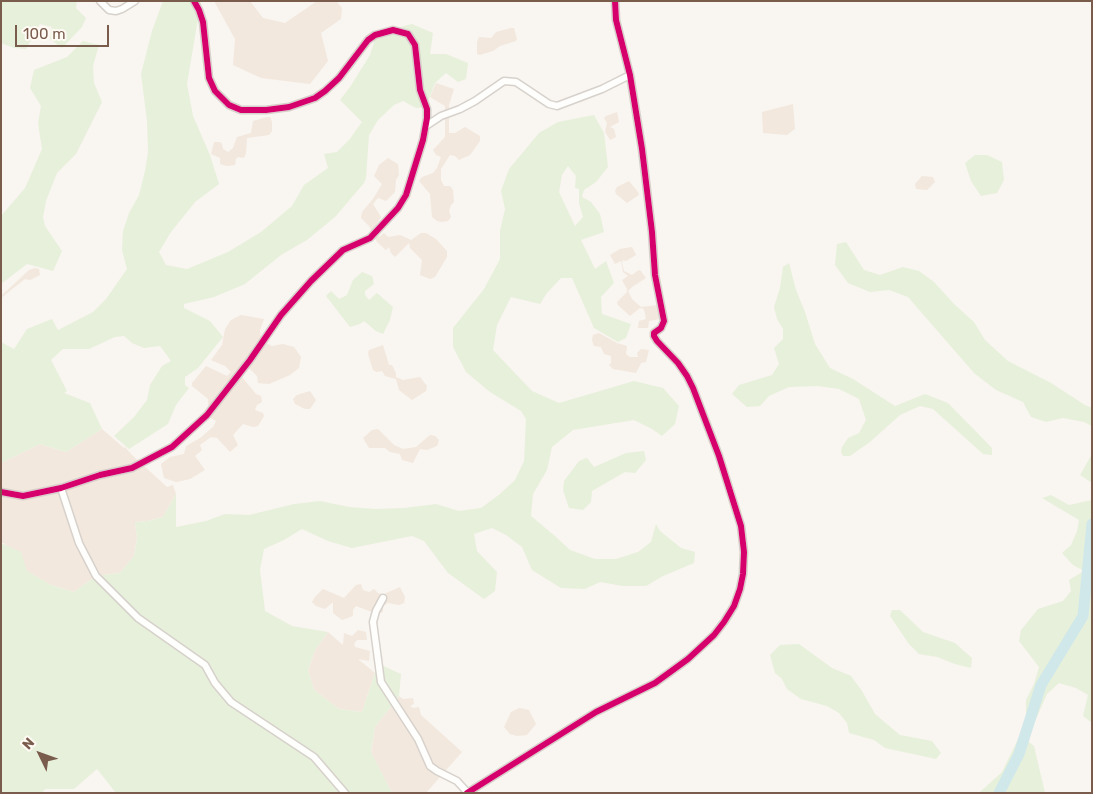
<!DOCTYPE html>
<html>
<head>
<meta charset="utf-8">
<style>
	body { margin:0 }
	#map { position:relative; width:1093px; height:794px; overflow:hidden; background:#f9f5f0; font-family:Rubik,sans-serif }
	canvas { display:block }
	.frame { position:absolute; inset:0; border:2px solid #7a5c4d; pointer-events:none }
	.north { position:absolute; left:15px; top:729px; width:50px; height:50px; -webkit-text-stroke:4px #fffaf3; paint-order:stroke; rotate:312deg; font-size:14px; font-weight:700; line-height:20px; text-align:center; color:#7a5c4d }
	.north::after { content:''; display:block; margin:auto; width:18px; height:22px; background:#7a5c4d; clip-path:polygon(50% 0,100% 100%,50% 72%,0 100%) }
	.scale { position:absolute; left:15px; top:25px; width:94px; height:22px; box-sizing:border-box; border:2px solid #7a5c4d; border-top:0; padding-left:6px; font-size:15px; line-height:18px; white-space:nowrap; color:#7a5c4d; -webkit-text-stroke:4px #fffaf3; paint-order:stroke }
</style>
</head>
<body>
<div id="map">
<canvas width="1093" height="794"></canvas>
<div class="frame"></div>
<div class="north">N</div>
<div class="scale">100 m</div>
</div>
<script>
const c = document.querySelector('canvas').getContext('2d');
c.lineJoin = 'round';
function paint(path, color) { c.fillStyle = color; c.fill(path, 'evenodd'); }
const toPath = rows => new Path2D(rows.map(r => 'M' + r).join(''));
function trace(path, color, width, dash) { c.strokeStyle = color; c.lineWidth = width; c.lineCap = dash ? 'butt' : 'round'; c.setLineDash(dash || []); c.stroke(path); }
paint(toPath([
	[214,1,250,1,263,18,285,23,317,1,336,1,342,8,341,19,321,33,328,61,310,84,261,78,233,65,235,39],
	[511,28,514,28,517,39,516,41,500,46,493,51,480,55,477,54,477,42,479,37,491,38,496,32],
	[436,83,454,89,449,105,449,133,455,133,465,127,480,136,480,141,470,155,459,160,455,156,450,155,441,169,441,180,444,186,450,186,453,190,454,202,451,205,449,211,451,217,448,221,442,222,437,221,432,217,430,194,419,181,422,177,433,173,437,168,441,157,436,155,433,150,445,137,445,106,430,97],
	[793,104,795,129,787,135,763,133,762,112],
	[617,112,619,122,610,127,614,129,616,137,610,140,605,132,607,123,604,118,606,116],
	[267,117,270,117,272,122,272,131,269,135,247,138,246,153,244,158,238,157,236,159,235,165,227,166,220,164,220,158,211,154,214,142,220,142,222,144,223,149,228,152,233,148,237,137,251,133,253,121],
	[388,158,398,164,399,175,396,180,395,192,386,201,378,198,373,204,381,217,374,228,379,237,384,233,388,237,400,235,411,240,421,233,426,233,436,239,447,251,447,257,435,277,430,279,420,275,422,260,410,248,409,243,395,257,391,253,389,247,386,250,377,242,369,226,361,218,362,212,373,199,382,184,374,176,379,165],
	[922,176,933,177,935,182,927,190,916,189,915,184],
	[629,181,638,192,639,195,627,203,616,194,615,191,617,187],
	[632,247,636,255,626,261,623,260,622,263,624,271,632,275,639,270,641,271,646,278,632,287,628,291,632,299,641,307,658,305,659,311,660,319,649,321,648,328,638,328,639,321,646,319,644,309,640,308,630,316,618,305,617,302,627,292,627,289,622,280,628,276,623,272,621,261,615,264,610,255,620,249],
	[35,268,39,269,40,275,30,280,25,279,1,298,1,296,29,270],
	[241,315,264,319,260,330,261,341,272,346,283,344,294,347,301,357,299,368,290,375,269,384,258,383,257,376,249,368,244,371,242,377,256,394,261,396,262,402,257,405,255,410,263,413,264,416,258,426,253,427,243,424,233,435,238,445,230,452,217,438,211,437,200,445,202,450,195,456,205,470,190,479,176,482,164,478,161,464,170,457,184,454,186,446,200,438,213,427,216,421,209,417,208,399,192,386,192,383,206,366,227,376,231,372,225,366,211,360,222,345,225,329,231,320],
	[599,333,617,343,627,346,626,354,630,357,638,357,637,353,641,349,649,350,646,362,641,363,636,373,613,369,609,365,611,363,611,356,604,354,601,347,594,346,592,340,593,335],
	[383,345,389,365,392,365,396,373,396,377,403,380,420,377,427,386,426,391,412,400,399,390,396,379,385,376,382,371,376,372,373,370,368,354,369,350],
	[310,391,316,400,310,409,305,409,295,404,293,399,297,395],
	[102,429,124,448,125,447,132,455,167,487,173,485,176,494,163,517,147,521,135,522,137,538,134,556,120,573,96,576,74,592,51,585,26,571,4,543,1,543,1,463,40,444,66,452],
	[378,429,394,445,403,449,416,447,430,435,435,436,439,440,437,446,427,450,420,449,413,463,402,460,400,454,390,452,385,448,369,448,363,438,372,430],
	[361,584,363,590,369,592,374,589,378,593,384,594,400,587,405,597,404,603,399,605,388,603,383,606,383,612,377,614,356,606,353,610,353,616,342,620,333,613,333,602,325,609,316,606,312,602,315,597,323,589,344,598,356,585],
	[358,630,366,632,367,640,357,640,354,644,355,647,370,651,369,661,358,659,375,673,362,712,339,709,314,690,308,670,315,650,328,632,343,645,344,633,352,636],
	[399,696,403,699,413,698,414,704,410,706,413,708,419,707,421,715,462,752,426,793,392,793,371,753,375,727],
	[519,708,529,710,536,724,527,735,517,736,510,734,504,727,511,712]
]), '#f2e8de');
paint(toPath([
	[1,1,77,1,76,8,86,18,82,27,62,48,50,39,52,27,40,24,26,49,14,48,1,43],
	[163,1,201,1,187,84,193,116,210,155,219,184,195,202,171,232,159,252,166,265,187,269,228,252,261,232,292,206,304,185,328,168,324,154,337,152,349,140,362,122,340,100,350,87,370,55,378,30,393,29,412,24,433,33,430,54,446,54,468,63,466,79,458,82,446,73,435,83,426,107,416,108,403,101,394,105,378,120,369,135,366,178,364,183,335,217,307,240,281,255,245,284,214,297,184,304,184,308,210,321,223,337,198,368,185,377,185,385,189,388,176,405,168,424,129,449,114,436,134,417,147,400,150,385,162,366,171,361,160,346,144,348,132,343,124,336,115,337,89,349,63,349,51,360,67,391,64,393,90,403,102,429,66,452,40,444,1,463,1,342,14,349,27,329,52,319,58,330,93,312,106,299,127,269,122,250,123,231,129,213,139,195,145,171,148,152,147,121,141,74,152,31],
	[83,41,99,45,93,66,94,83,102,102,76,154,57,173,46,201,43,217,45,226,62,251,53,271,27,264,1,284,1,216,25,188,42,149,38,123,41,106,30,88,34,70,67,57],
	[594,115,604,133,608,167,596,182,584,190,582,197,591,202,600,214,604,232,581,240,595,269,606,261,614,283,601,297,602,314,631,324,626,338,618,342,594,328,572,278,561,278,547,293,540,304,511,297,497,325,493,350,532,391,559,403,634,381,663,388,679,406,675,424,662,436,652,429,634,420,573,430,552,447,547,470,533,494,531,516,555,536,570,550,595,559,616,559,638,552,651,542,656,524,660,531,681,548,695,552,694,563,663,576,646,586,623,586,600,582,585,589,561,588,532,570,522,547,506,535,492,528,474,534,477,551,497,572,495,591,484,599,448,573,424,541,412,536,352,548,328,541,302,529,284,540,264,549,260,570,265,611,292,626,328,632,315,650,308,670,314,690,339,709,362,712,375,673,381,665,401,674,399,696,375,727,371,752,392,793,116,793,97,769,74,789,45,789,42,793,1,793,1,543,21,552,27,571,51,585,74,592,96,576,120,573,134,556,137,538,135,522,147,521,163,517,176,494,176,527,206,521,225,514,249,515,294,504,320,501,349,507,375,509,404,508,436,504,459,511,481,508,500,494,515,480,524,461,526,419,521,411,490,392,466,372,453,347,453,328,484,289,500,259,500,231,505,209,501,191,509,169,539,133,558,122],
	[568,166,576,176,575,188,579,189,579,203,583,217,575,226,559,192,562,175],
	[975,155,987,155,1002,162,1004,180,997,193,981,196,971,181,965,163],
	[846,242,864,270,880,275,903,267,919,271,934,282,954,304,974,322,985,340,1008,361,1051,383,1085,405,1092,408,1092,426,1084,422,1063,418,1046,422,1031,417,1023,402,996,390,974,373,908,297,889,290,870,292,848,283,835,265,837,244],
	[789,263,796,290,805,312,815,344,830,368,853,379,895,406,925,394,948,403,992,448,992,455,983,454,933,409,920,406,900,415,870,442,850,456,843,456,841,452,842,447,848,438,859,433,866,420,859,399,839,389,818,386,789,387,769,396,760,406,747,407,732,394,739,385,772,375,779,364,774,348,783,339,783,329,777,319,774,307,780,288,783,267],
	[362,272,372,276,374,284,365,291,365,295,369,300,377,293,393,307,390,320,383,334,376,331,364,321,360,324,350,327,326,296,331,291,339,299,347,295,353,280],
	[644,451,646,460,635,473,625,472,592,491,591,502,583,510,569,508,563,490,564,481,579,461,587,458,594,467,626,453],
	[1092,454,1092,483,1080,475],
	[1051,495,1069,505,1092,500,1092,723,1083,716,1088,695,1076,688,1059,683,1047,694,1035,721,1026,721,1026,700,1034,684,1039,667,1019,641,1021,630,1038,609,1063,601,1071,591,1069,580,1084,571,1073,565,1062,553,1071,545,1077,531,1079,520,1042,498],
	[892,610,900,610,923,632,955,643,972,658,971,668,955,664,937,657,919,654,909,644,890,616],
	[799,644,832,668,851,676,862,691,875,714,900,735,932,741,941,753,936,759,885,748,874,740,849,733,847,723,839,713,827,706,801,699,787,689,782,679,775,673,770,655,780,645],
	[1020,735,1034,746,1045,793,979,793,1002,772]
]), '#e7f0db');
trace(toPath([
	[999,793,1019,754,1041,685,1083,616,1092,524]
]), '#d0e8ea', 11);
const minor = toPath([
	[100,1,109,10,116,11,122,9,135,1],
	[426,126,441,116,460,109,475,101,504,81,516,82,549,104,557,106,602,89,630,75],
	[61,488,79,543,96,576,138,618,205,665,215,683,231,702,314,757,345,793],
	[1,492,23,496,61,488,100,475,132,468,172,447,207,415,250,360,281,315,311,281,343,250,370,238,398,208,406,195,423,140,427,118,427,109,420,90,415,45,408,34,393,30,375,35,368,40,339,78,325,91,315,98,289,107,266,110,241,110,229,105,215,91,209,78,203,22,199,10,194,1],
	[383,598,376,611,373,622,381,682,418,739,430,766,437,771,457,781,467,792],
	[467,793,596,712,655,683,688,659,714,635,724,622,734,606,740,589,743,574,744,552,741,526,719,456,693,388,687,376,678,363,657,341,654,336,654,333,661,328,664,321,655,275,652,232,642,149,630,75,616,20,615,1]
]);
trace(minor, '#d7d1cb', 9);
trace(minor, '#fefefd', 6);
trace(toPath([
	[1,492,23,496,61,488,100,475,132,468,172,447,207,415,250,360,281,315,311,281,343,250,370,238,398,208,406,195,423,140,427,118,427,109,420,90,415,45,408,34,393,30,375,35,368,40,339,78,325,91,315,98,289,107,266,110,241,110,229,105,215,91,209,78,203,22,199,10,194,1],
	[467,793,596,712,655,683,688,659,714,635,724,622,734,606,740,589,743,574,744,552,741,526,719,456,693,388,687,376,678,363,657,341,654,336,654,333,661,328,664,321,655,275,652,232,642,149,630,75,616,20,615,1]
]), '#d6006c', 6);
</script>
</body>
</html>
